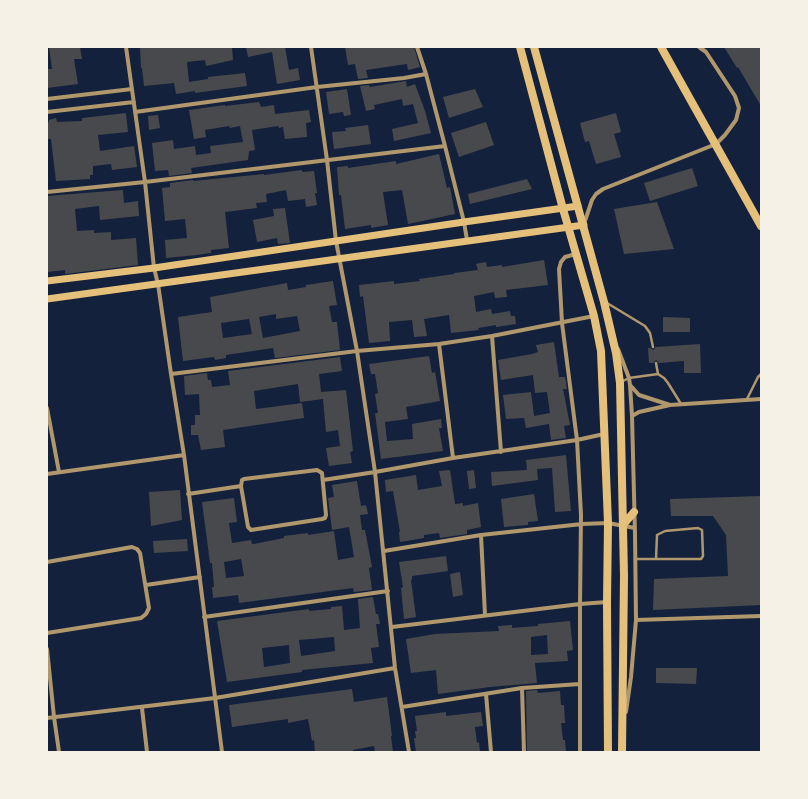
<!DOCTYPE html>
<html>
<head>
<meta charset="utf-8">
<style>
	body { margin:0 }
	#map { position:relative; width:808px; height:799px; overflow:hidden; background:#14213d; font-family:"Zilla Slab",serif }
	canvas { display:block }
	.frame { position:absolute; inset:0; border:48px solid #f6f1e7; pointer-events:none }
</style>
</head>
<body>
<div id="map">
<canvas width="808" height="799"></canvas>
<div class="frame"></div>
</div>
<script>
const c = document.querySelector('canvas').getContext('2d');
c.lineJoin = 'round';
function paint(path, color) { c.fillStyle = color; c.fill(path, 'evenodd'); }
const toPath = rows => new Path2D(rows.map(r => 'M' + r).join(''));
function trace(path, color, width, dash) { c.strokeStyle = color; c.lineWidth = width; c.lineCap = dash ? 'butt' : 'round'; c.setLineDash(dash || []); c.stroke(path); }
paint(toPath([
	[49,47,80,47,82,59,74,59,78,84,47,88,47,69,52,69],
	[140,47,232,47,233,60,206,66,205,60,187,62,189,82,208,79,208,77,245,73,247,86,195,93,195,91,176,94,174,83,144,86,142,68,141,68],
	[246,47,285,47,289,70,298,68,300,80,277,84,272,52,248,57],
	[345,47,414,47,420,67,408,70,407,64,366,70,368,78,358,79,355,64,348,65],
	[724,47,759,47,761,51,761,106,738,67,737,68],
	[406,81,407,87,415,84,425,111,431,133,394,141,392,129,418,123,413,104,403,106,402,99,374,105,375,109,366,111,360,86,369,85,370,87],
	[347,89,351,115,344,116,343,112,329,114,326,92],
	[475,89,483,107,449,118,443,97],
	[259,102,261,107,274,105,275,114,309,110,311,122,306,123,307,137,285,139,283,127,279,128,278,126,252,130,255,150,249,151,248,160,191,168,192,173,169,176,168,170,155,171,152,143,173,140,174,149,195,146,196,155,211,153,210,146,243,142,240,126,230,128,229,126,205,130,206,137,194,139,189,110,225,105,225,106],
	[126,113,128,132,98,135,100,151,134,146,137,167,112,170,111,164,93,166,93,175,90,175,90,179,56,181,51,139,47,139,47,123,49,122,49,120,56,118,57,122,82,121,82,118],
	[616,113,621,132,614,134,621,157,596,164,589,141,585,142,580,123],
	[158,115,160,128,149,130,148,116],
	[486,122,494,145,459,157,451,133],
	[368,125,371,144,334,149,332,132,346,131,345,128],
	[439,154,447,188,450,187,455,214,408,224,402,190,383,192,388,225,371,228,371,225,345,229,341,195,339,195,337,167,348,166,348,168,396,161,396,164],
	[692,168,698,186,650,201,644,183],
	[302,170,302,172,314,171,317,193,315,193,317,205,306,207,305,199,288,201,286,190,266,194,267,202,256,203,257,208,225,212,229,248,211,250,211,253,197,255,166,258,165,240,187,238,185,219,165,221,162,188,170,187,170,183,193,180,193,181,264,174,264,175],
	[527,179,532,189,470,204,468,194],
	[123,190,124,203,138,201,139,216,100,220,99,206,75,209,77,231,94,230,94,233,111,232,111,240,136,238,138,265,65,274,65,270,47,272,47,196],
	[657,202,674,249,624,254,614,209],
	[285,208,290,243,278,244,277,238,257,242,253,220,274,216,273,209],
	[544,260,548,285,506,290,507,297,495,298,494,292,474,296,476,312,491,309,492,314,510,311,511,316,515,316,516,324,496,327,496,325,478,328,479,330,451,333,449,315,424,319,427,336,414,337,412,320,389,322,390,341,369,343,363,296,360,297,359,285,394,281,394,284,420,281,419,279,454,274,454,273,478,270,476,264,486,262,487,267,502,265,502,267],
	[333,281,337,305,329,306,332,322,337,322,340,350,275,358,273,348,226,355,226,358,215,360,214,357,183,361,178,317,212,312,210,297,287,283,288,290,306,287,306,285],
	[276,314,276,319,297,316,300,331,263,338,259,317],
	[249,319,252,334,223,338,221,323],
	[663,317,690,318,690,332,663,332],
	[554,342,559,377,565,377,567,389,563,389,570,425,564,426,566,438,551,440,549,424,526,428,524,418,506,419,503,395,531,392,534,416,550,413,547,392,535,393,533,375,501,380,498,360,532,354,538,352,536,345],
	[700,344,701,373,684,373,684,361,659,363,656,360,653,363,649,363,648,348,650,348,653,350,656,347],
	[429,356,432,373,435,372,440,401,406,407,408,419,385,422,387,441,413,439,412,424,441,419,442,428,439,428,443,451,381,459,375,413,378,413,375,394,378,393,375,374,371,374,369,364],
	[340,357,342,371,319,374,321,392,346,390,353,451,350,452,352,463,329,466,326,448,340,446,338,430,326,432,323,399,300,402,298,384,254,391,256,409,302,403,304,418,223,430,225,447,201,450,198,435,191,435,191,425,195,425,195,415,200,415,199,394,185,395,184,376,207,373,208,380,211,380,212,387,230,385,228,371],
	[566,455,571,511,555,512,552,468,537,469,538,480,492,486,491,472,527,470,526,460],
	[450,470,455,504,463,503,463,506,478,503,481,527,467,530,467,534,440,538,439,533,424,535,424,538,400,542,399,532,400,532,393,491,386,492,385,480,416,475,418,490,442,486,439,471],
	[474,470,476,488,469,489,467,471],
	[357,481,361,506,366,505,368,514,360,515,362,530,365,530,372,567,369,568,372,590,354,592,353,588,239,603,238,595,213,598,212,587,214,587,212,563,210,563,202,502,234,498,237,522,229,523,232,543,251,540,252,544,254,544,284,538,284,536,308,533,308,535,334,531,338,560,354,557,349,527,332,530,328,498,334,497,332,485],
	[241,559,244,576,226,578,224,562],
	[180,490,182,520,151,526,149,492],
	[534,494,538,521,528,522,528,525,504,527,501,499],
	[761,496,761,605,653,610,654,579,728,576,726,535,713,516,671,516,670,499],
	[187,539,188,551,154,553,153,541],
	[446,556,448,571,412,576,412,580,411,580,416,617,404,619,401,588,403,587,399,562],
	[460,572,463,595,453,597,450,574],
	[373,597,376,614,378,614,380,624,376,624,379,647,371,648,373,663,302,670,302,672,227,682,217,621,309,609,309,611,331,609,331,607,342,606,344,630,360,628,358,599],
	[334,637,335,651,301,656,299,640],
	[289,645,290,663,264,667,262,648],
	[570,621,573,650,567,651,568,661,535,663,537,683,490,687,438,694,436,670,411,673,406,639,435,634,499,631,498,626,512,625,512,628,538,626,538,624],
	[547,635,548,654,531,655,531,637],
	[656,668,697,668,696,684,656,683],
	[352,689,354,702,387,697,392,736,391,736,393,752,375,752,374,746,353,750,353,752,315,752,314,740,312,741,308,719,288,723,288,719,232,727,229,705],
	[537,690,538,693,560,691,561,705,564,705,565,723,561,723,563,740,565,740,566,752,527,752,526,691],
	[446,712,446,716,481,712,483,726,475,727,477,743,479,742,480,752,416,752,414,738,416,738,415,731,417,731,415,716]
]), '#48494c');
trace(toPath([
	[607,303,645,326,650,333,653,347],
	[658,374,664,378,668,383,681,404],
	[621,382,629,378,658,374,656,363],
	[747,399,758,377,761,374],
	[636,559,701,559,703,556,702,530,698,528,665,531,657,535,656,559]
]), '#b1986c', 2.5);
trace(toPath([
	[126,47,145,182,154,268,158,284,171,374,184,455,222,752],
	[311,47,327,160,336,241,357,351,375,472,395,668,409,752],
	[417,47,426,74,445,146,464,222,467,240],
	[47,99,132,89],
	[47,112,134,102],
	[135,112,317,87,404,78,426,74],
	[47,192,145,182,445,146],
	[584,224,592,200,596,194,603,189,716,144,725,135,736,120,739,108,735,96,706,52,699,47],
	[576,254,565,257,561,262,559,269,562,323,577,440,581,515,580,604,580,752],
	[492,336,501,452],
	[439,344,453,458],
	[618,349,629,378,630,385,632,416,635,534,636,620,631,677,626,712],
	[171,374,357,351,439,344,492,336,594,316],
	[630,385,639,395,670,405],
	[47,408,59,472],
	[632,416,639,412,670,405,761,399],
	[317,470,322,473,326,515,325,518,322,519,251,530,248,527,241,486,242,480,244,479,317,470],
	[47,474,184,455],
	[323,480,375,472,453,458,577,440,604,434],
	[188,494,241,486],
	[481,535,485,615],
	[384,551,481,535,582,524,608,523,635,528],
	[47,562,132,547,137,549,140,553,149,608,146,614,141,618,47,633],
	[146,585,200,577],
	[204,617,388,591],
	[636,620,761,616],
	[392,627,580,604,607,602],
	[47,649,54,717,59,752],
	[522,688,524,752],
	[486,694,491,752],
	[402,707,522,688,580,684],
	[142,708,147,752],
	[47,718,215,698,395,668]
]), '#b1986c', 4);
trace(toPath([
	[47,281,154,268,464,222,578,206],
	[47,299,584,225]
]), '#e5c07b', 7);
trace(toPath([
	[661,47,761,226]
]), '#e5c07b', 8);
trace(toPath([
	[520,47,563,209,594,316,601,351,608,523,607,602,608,752],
	[534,47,604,302,616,353,620,383,624,576,622,752],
	[623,525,634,512]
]), '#e5c07b', 8);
</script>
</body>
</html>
